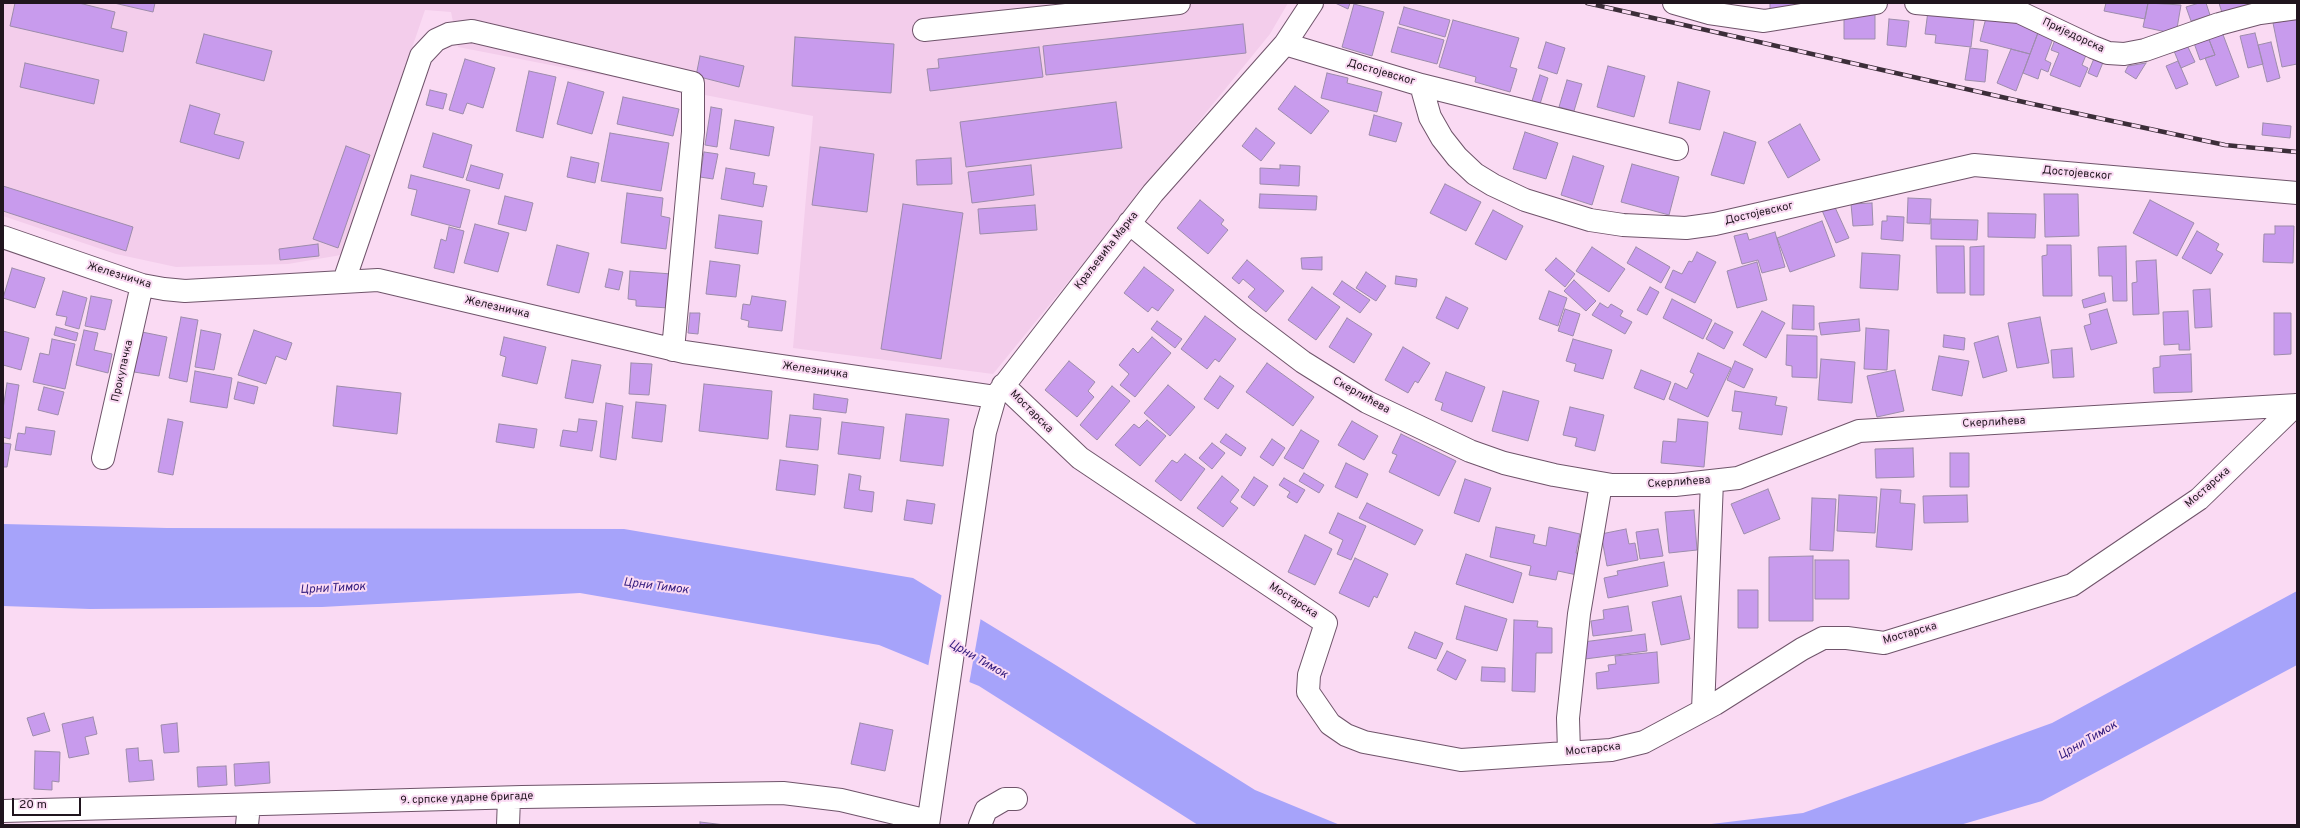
<!DOCTYPE html>
<html>
<head>
<meta charset="utf-8">
<style>
	body { margin:0 }
	#map { position:relative; width:2300px; height:828px; overflow:hidden; background:#fadaf3; font-family:Overpass,sans-serif }
	canvas { display:block }
	.frame { position:absolute; inset:0; border:4px solid #20151e; pointer-events:none }
	.scale { position:absolute; left:12px; top:798px; width:69px; height:18px; box-sizing:border-box; border:2px solid #20151e; border-top:0; padding-left:5px; font-size:12px; line-height:14px; white-space:nowrap; color:#20151e; -webkit-text-stroke:3px #fadaf3; paint-order:stroke }
</style>
</head>
<body>
<div id="map">
<canvas width="2300" height="828"></canvas>
<div class="frame"></div>
<div class="scale">20 m</div>
</div>
<script>
const c = document.querySelector('canvas').getContext('2d');
c.lineJoin = 'round';
function paint(path, color) { c.fillStyle = color; c.fill(path, 'evenodd'); }
const toPath = rows => new Path2D(rows.map(r => 'M' + r).join(''));
function trace(path, color, width, dash) { c.strokeStyle = color; c.lineWidth = width; c.lineCap = dash ? 'butt' : 'round'; c.setLineDash(dash || []); c.stroke(path); }
function write(font, color, halo, rows, align = 'center') {
  c.font = font + ' Overpass,sans-serif'; c.lineWidth = 4; c.setLineDash([]); c.textBaseline = 'middle'; c.strokeStyle = halo; c.fillStyle = color; for (const [text, x, y, turn = 0] of rows) {
    c.save(); c.translate(x, y); c.rotate((+turn || 0) * Math.PI / 180); c.textAlign = isNaN(turn) ? turn : align; if (halo) c.strokeText(text, 0, 0); c.fillText(text, 0, 0); c.restore();
  }
}
paint(toPath([
	[3,3,1288,3,1270,34,993,374,793,348,813,116,458,47,451,12,425,10,341,255,288,264,176,267,116,254,3,216]
]), '#f3cdeb');
paint(toPath([
	[3,524,167,528,624,529,913,578,1054,664,1255,790,1340,825,1198,825,979,686,879,645,580,593,322,607,90,609,3,606],
	[2297,591,2297,665,2042,801,1960,825,1703,825,1803,813,2052,723]
]), '#a6a3fa');
paint(toPath([
	[942,593,981,617,969,684,928,667]
]), '#fadaf3');
const building = toPath([
	[15,3,79,3,115,12,111,28,127,32,123,52,10,26,15,3],
	[114,3,155,3,153,12,114,3],
	[1335,3,1350,3,1348,9,1335,3],
	[1770,3,1812,3,1770,10,1770,3],
	[2106,3,2148,3,2145,19,2104,11,2106,3],
	[2148,3,2181,5,2176,34,2143,27,2148,3],
	[2199,3,2206,3,2210,15,2191,21,2186,7,2199,3],
	[2219,3,2246,3,2247,9,2223,16,2219,3],
	[1354,4,1384,12,1372,56,1342,47,1354,4],
	[1404,7,1450,20,1445,37,1399,24,1404,7],
	[1928,11,1975,12,1971,47,1935,43,1936,35,1925,34,1928,11],
	[1844,14,1875,14,1875,39,1844,39,1844,14],
	[1987,14,2039,30,2030,54,1980,41,1987,14],
	[1889,19,1909,21,1906,47,1887,45,1889,19],
	[2297,19,2297,64,2282,67,2273,23,2297,19],
	[1453,20,1519,38,1510,67,1517,69,1510,92,1475,82,1476,77,1439,67,1453,20],
	[1243,24,1246,53,1046,75,1043,46,1243,24],
	[1398,27,1444,40,1437,64,1391,52,1398,27],
	[2039,30,2054,36,2045,60,2051,63,2048,72,2041,69,2038,79,2023,73,2039,30],
	[2222,32,2239,77,2216,86,2205,58,2215,55,2208,37,2222,32],
	[2255,33,2263,64,2248,68,2240,36,2255,33],
	[204,34,272,51,264,81,196,63,204,34],
	[795,37,894,44,891,93,792,86,795,37],
	[2056,37,2088,50,2082,65,2088,68,2080,87,2050,75,2059,53,2051,50,2056,37],
	[2208,37,2215,55,2200,60,2194,43,2208,37],
	[1546,42,1565,48,1557,74,1538,68,1546,42],
	[2271,42,2280,78,2267,82,2258,45,2271,42],
	[2187,45,2195,62,2181,68,2174,51,2187,45],
	[1039,47,1043,77,930,91,927,69,939,68,938,59,1039,47],
	[1970,48,1988,50,1985,82,1965,80,1970,48],
	[2011,49,2030,54,2016,91,1997,83,2011,49],
	[700,56,744,66,739,87,696,76,700,56],
	[2095,56,2104,60,2097,77,2088,73,2095,56],
	[465,59,495,68,483,108,467,103,463,114,449,110,465,59],
	[2178,61,2188,84,2176,89,2166,66,2178,61],
	[25,63,99,80,94,104,20,87,25,63],
	[2146,63,2136,79,2125,72,2128,66,2146,63],
	[1608,66,1645,76,1634,117,1597,107,1608,66],
	[529,71,556,77,543,138,516,131,529,71],
	[1327,73,1348,78,1347,83,1382,92,1377,112,1321,98,1327,73],
	[1540,75,1548,78,1540,104,1532,101,1540,75],
	[1567,80,1582,84,1574,111,1559,107,1567,80],
	[568,82,604,92,592,134,557,124,568,82],
	[1678,82,1710,91,1700,130,1669,123,1678,82],
	[1295,86,1329,111,1311,134,1278,109,1295,86],
	[430,90,447,94,443,109,426,105,430,90],
	[623,97,679,109,673,136,617,124,623,97],
	[1116,102,1122,148,966,167,960,122,1116,102],
	[190,105,220,114,214,134,244,142,239,159,180,142,190,105],
	[711,107,722,109,717,147,705,145,711,107],
	[1374,115,1402,123,1396,142,1369,135,1374,115],
	[735,120,774,127,769,156,730,149,735,120],
	[2263,123,2291,126,2290,138,2262,135,2263,123],
	[1800,124,1820,160,1788,178,1768,142,1800,124],
	[1256,128,1275,143,1261,161,1242,146,1256,128],
	[1525,132,1558,143,1546,179,1513,169,1525,132],
	[1724,132,1756,142,1744,184,1711,175,1724,132],
	[433,133,472,145,463,178,423,167,433,133],
	[610,133,669,143,661,191,601,181,610,133],
	[346,146,370,155,338,248,313,239,346,146],
	[820,147,874,154,867,212,812,205,820,147],
	[704,152,718,154,713,179,700,177,704,152],
	[1573,156,1604,166,1592,205,1561,195,1573,156],
	[571,157,599,163,595,183,567,177,571,157],
	[951,158,952,184,917,185,916,160,951,158],
	[1632,164,1679,177,1669,215,1621,202,1632,164],
	[471,165,503,174,499,189,466,180,471,165],
	[1031,165,1034,195,972,203,968,172,1031,165],
	[1280,165,1300,166,1299,186,1260,184,1260,168,1280,169,1280,165],
	[726,168,755,173,753,184,767,186,763,207,721,199,726,168],
	[411,175,470,190,460,228,411,215,417,190,408,188,411,175],
	[1445,184,1481,202,1466,231,1430,213,1445,184],
	[3,186,133,227,126,251,3,211,3,186],
	[627,193,663,198,661,216,670,218,666,249,621,243,627,193],
	[1260,194,1317,196,1316,210,1259,208,1260,194],
	[2044,194,2078,194,2079,236,2045,237,2044,194],
	[505,196,533,203,526,231,498,224,505,196],
	[1908,198,1931,199,1930,224,1907,223,1908,198],
	[1200,200,1224,220,1221,224,1228,230,1208,254,1177,228,1200,200],
	[2150,200,2194,223,2177,256,2133,233,2150,200],
	[1833,203,1849,238,1836,243,1821,208,1833,203],
	[1872,203,1873,225,1853,226,1851,204,1872,203],
	[903,204,963,213,941,359,881,349,903,204],
	[1035,205,1037,230,980,234,978,209,1035,205],
	[1493,210,1523,226,1506,260,1475,244,1493,210],
	[1988,213,2036,214,2035,238,1988,237,1988,213],
	[719,215,762,221,758,254,715,248,719,215],
	[1887,216,1904,217,1903,241,1881,239,1882,221,1887,221,1887,216],
	[1931,219,1978,220,1977,240,1931,239,1931,219],
	[1822,221,1835,256,1790,272,1777,238,1822,221],
	[475,224,509,233,498,272,464,263,475,224],
	[2275,226,2294,226,2293,263,2263,262,2264,234,2275,234,2275,226],
	[449,227,464,231,454,273,434,268,441,239,446,241,449,227],
	[2197,231,2219,244,2216,250,2223,254,2211,274,2182,258,2197,231],
	[1775,232,1785,267,1762,273,1758,260,1742,264,1734,236,1747,233,1749,240,1775,232],
	[318,244,319,256,280,260,279,249,318,244],
	[557,245,589,253,579,293,547,285,557,245],
	[2047,245,2071,245,2072,296,2043,296,2042,256,2047,255,2047,245],
	[1936,246,1964,246,1965,293,1937,293,1936,246],
	[1984,246,1984,295,1970,295,1970,247,1984,246],
	[2126,246,2127,301,2113,301,2112,276,2099,276,2098,247,2126,246],
	[1592,247,1625,269,1609,292,1576,271,1592,247],
	[1636,247,1670,267,1661,283,1627,263,1636,247],
	[1697,252,1716,262,1695,303,1665,288,1673,270,1682,274,1689,261,1692,262,1697,252],
	[1862,253,1900,255,1898,290,1860,288,1862,253],
	[1322,257,1322,270,1302,269,1301,258,1322,257],
	[1556,258,1575,274,1565,287,1545,270,1556,258],
	[1247,260,1284,291,1266,312,1248,297,1255,289,1243,279,1239,284,1232,278,1247,260],
	[2156,260,2159,314,2133,315,2132,283,2137,282,2136,261,2156,260],
	[710,261,740,265,736,297,706,294,710,261],
	[1757,262,1767,300,1737,308,1727,271,1757,262],
	[1144,267,1174,290,1158,311,1152,307,1148,312,1124,293,1144,267],
	[12,268,45,278,35,308,3,298,12,268],
	[609,269,623,272,619,290,605,287,609,269],
	[630,271,672,274,669,308,636,306,636,300,628,299,630,271],
	[1366,272,1386,286,1376,301,1356,288,1366,272],
	[1396,276,1417,279,1416,287,1395,284,1396,276],
	[1574,280,1596,301,1586,311,1564,291,1574,280],
	[1342,281,1370,300,1360,313,1333,294,1342,281],
	[1312,287,1340,307,1316,340,1288,320,1312,287],
	[1650,287,1659,292,1647,315,1637,310,1650,287],
	[2210,289,2212,327,2195,328,2193,290,2210,289],
	[63,291,87,298,79,329,65,325,67,317,56,315,63,291],
	[1549,291,1567,298,1558,326,1539,319,1549,291],
	[2104,293,2106,302,2084,308,2082,300,2104,293],
	[91,296,112,300,105,330,85,326,91,296],
	[752,296,786,301,782,331,748,327,749,321,741,319,743,304,750,305,752,296],
	[1446,297,1468,308,1458,329,1436,318,1446,297],
	[1672,299,1712,320,1703,339,1663,318,1672,299],
	[1600,303,1608,308,1611,304,1623,311,1620,316,1632,322,1625,334,1592,315,1600,303],
	[1793,305,1814,306,1814,330,1792,329,1793,305],
	[1565,309,1580,314,1573,336,1558,331,1565,309],
	[2107,309,2117,343,2091,350,2084,326,2091,324,2089,314,2107,309],
	[1762,311,1785,323,1766,358,1743,345,1762,311],
	[2188,311,2190,350,2179,350,2179,344,2164,345,2163,312,2188,311],
	[690,313,700,313,698,334,688,333,690,313],
	[2274,313,2291,313,2291,354,2274,355,2274,313],
	[1205,316,1236,339,1219,362,1215,359,1207,369,1181,349,1205,316],
	[181,317,198,320,187,382,169,378,181,317],
	[2040,317,2049,363,2017,368,2008,323,2040,317],
	[1347,318,1372,334,1354,363,1329,347,1347,318],
	[1859,319,1860,331,1821,335,1819,323,1859,319],
	[1157,321,1182,339,1175,348,1151,329,1157,321],
	[1715,323,1733,332,1724,349,1706,339,1715,323],
	[56,327,78,333,76,341,54,335,56,327],
	[1866,328,1889,330,1887,370,1864,369,1866,328],
	[84,330,98,333,94,350,112,354,108,373,76,365,84,330],
	[201,330,221,334,214,370,195,367,201,330],
	[254,330,292,343,286,360,276,356,266,384,238,375,254,330],
	[3,331,29,338,21,370,3,365,3,331],
	[142,332,167,337,159,376,134,372,142,332],
	[1787,335,1817,336,1817,378,1792,377,1792,366,1786,365,1787,335],
	[1944,335,1965,338,1964,350,1943,347,1944,335],
	[1998,336,2007,371,1983,378,1974,343,1998,336],
	[504,337,546,347,537,384,502,376,506,357,500,355,504,337],
	[1152,337,1171,353,1135,397,1120,385,1129,374,1119,365,1133,348,1138,353,1152,337],
	[52,339,75,344,65,389,33,382,40,353,49,355,52,339],
	[1573,339,1612,350,1603,379,1574,371,1576,364,1566,361,1573,339],
	[1403,347,1430,363,1418,383,1415,381,1408,393,1385,380,1403,347],
	[2072,348,2074,377,2053,378,2051,350,2072,348],
	[1698,353,1731,368,1708,417,1669,399,1675,383,1687,389,1694,374,1690,372,1698,353],
	[2191,354,2192,392,2154,393,2153,368,2160,367,2160,356,2191,354],
	[1939,356,1969,361,1962,396,1932,390,1939,356],
	[1821,359,1855,362,1852,403,1818,400,1821,359],
	[572,360,601,365,593,403,565,398,572,360],
	[1069,361,1095,382,1088,391,1094,397,1077,417,1045,390,1069,361],
	[1735,361,1753,369,1744,388,1727,380,1735,361],
	[631,363,652,364,649,395,629,394,631,363],
	[1267,363,1314,397,1293,426,1246,392,1267,363],
	[1641,370,1671,382,1664,400,1634,388,1641,370],
	[1895,370,1904,411,1877,417,1867,376,1895,370],
	[195,371,232,378,227,408,190,402,195,371],
	[1446,372,1485,387,1472,422,1441,410,1443,403,1435,400,1446,372],
	[1220,376,1234,386,1218,409,1204,399,1220,376],
	[238,382,258,387,254,404,234,399,238,382],
	[7,383,19,385,10,439,3,437,3,409,7,383],
	[704,384,772,391,768,439,699,431,704,384],
	[1168,385,1195,407,1170,436,1144,413,1168,385],
	[337,386,401,393,397,434,333,426,337,386],
	[1112,386,1130,401,1097,440,1080,425,1112,386],
	[44,387,64,392,58,415,38,410,44,387],
	[1503,391,1539,401,1528,441,1492,431,1503,391],
	[1735,391,1777,397,1775,405,1787,407,1782,435,1739,429,1742,412,1732,411,1735,391],
	[814,394,848,399,846,413,813,409,814,394],
	[636,402,666,405,662,442,632,438,636,402],
	[606,403,623,406,616,460,600,457,606,403],
	[1570,407,1604,415,1595,451,1575,446,1577,438,1563,435,1570,407],
	[906,414,949,419,943,466,900,461,906,414],
	[790,415,821,418,818,450,786,447,790,415],
	[168,419,183,422,173,475,158,472,168,419],
	[579,419,597,421,592,451,560,446,563,430,577,432,579,419],
	[1678,419,1708,422,1704,467,1661,463,1663,441,1676,442,1678,419],
	[1147,420,1166,436,1140,466,1115,445,1134,424,1139,428,1147,420],
	[1352,421,1378,436,1364,460,1338,445,1352,421],
	[842,422,884,427,880,459,838,454,842,422],
	[499,424,537,429,534,448,496,442,499,424],
	[26,427,55,431,51,455,15,450,18,433,25,434,26,427],
	[1301,430,1319,441,1303,469,1284,458,1301,430],
	[1226,434,1246,448,1241,456,1220,442,1226,434],
	[1401,434,1456,461,1439,496,1389,472,1397,455,1392,453,1401,434],
	[1272,439,1285,448,1273,466,1260,457,1272,439],
	[3,443,11,444,7,467,3,467,3,443],
	[1212,443,1225,453,1212,469,1199,458,1212,443],
	[1913,448,1914,477,1876,478,1875,449,1913,448],
	[1950,453,1969,453,1969,487,1950,487,1950,453],
	[1185,454,1205,469,1181,501,1155,481,1172,460,1177,463,1185,454],
	[780,460,818,465,815,495,776,490,780,460],
	[1346,463,1368,474,1357,498,1335,487,1346,463],
	[1304,473,1324,485,1319,493,1299,481,1304,473],
	[849,474,861,476,859,490,874,492,872,512,844,508,849,474],
	[1222,476,1239,490,1230,502,1238,508,1223,527,1197,508,1222,476],
	[1254,477,1268,486,1254,506,1241,497,1254,477],
	[1284,478,1305,490,1297,503,1287,497,1290,492,1279,485,1284,478],
	[1465,479,1491,488,1479,522,1454,513,1465,479],
	[1768,489,1780,519,1744,534,1731,504,1768,489],
	[1881,489,1901,490,1900,503,1915,504,1912,550,1876,547,1881,489],
	[1839,495,1877,497,1875,533,1837,531,1839,495],
	[1967,495,1968,522,1924,523,1923,496,1967,495],
	[1812,498,1836,499,1833,551,1810,550,1812,498],
	[907,500,935,504,932,524,904,520,907,500],
	[1367,503,1423,530,1415,545,1359,518,1367,503],
	[1694,510,1697,550,1669,553,1665,512,1694,510],
	[1338,513,1366,526,1351,560,1337,554,1343,540,1329,533,1338,513],
	[1496,527,1535,535,1533,543,1546,546,1549,527,1580,534,1576,553,1581,554,1577,575,1558,571,1556,580,1529,575,1531,566,1490,557,1496,527],
	[1626,529,1629,544,1635,543,1638,560,1607,566,1601,534,1626,529],
	[1658,529,1663,556,1640,559,1636,532,1658,529],
	[1305,535,1332,549,1315,585,1288,572,1305,535],
	[1466,554,1522,573,1513,603,1456,584,1466,554],
	[1813,556,1813,621,1769,621,1769,557,1813,556],
	[1355,558,1388,574,1377,598,1374,596,1369,607,1339,593,1355,558],
	[1815,560,1849,560,1849,599,1815,599,1815,560],
	[1664,562,1668,586,1608,598,1604,578,1618,575,1617,571,1664,562],
	[1738,590,1758,590,1758,628,1738,628,1738,590],
	[1681,596,1690,639,1661,645,1652,602,1681,596],
	[1465,606,1507,619,1497,651,1456,639,1465,606],
	[1628,606,1632,631,1593,636,1591,621,1604,619,1603,610,1628,606],
	[1514,620,1538,621,1537,627,1552,628,1552,653,1536,653,1535,692,1512,691,1514,620],
	[1415,632,1443,643,1436,659,1408,648,1415,632],
	[1645,634,1647,651,1585,659,1583,642,1645,634],
	[1447,651,1466,660,1456,680,1437,670,1447,651],
	[1657,652,1659,683,1597,689,1596,673,1609,671,1608,665,1616,664,1615,656,1657,652],
	[1482,667,1505,668,1505,682,1481,681,1482,667],
	[44,713,50,731,33,736,27,718,44,713],
	[93,717,97,734,85,737,89,754,69,758,62,724,93,717],
	[177,723,179,752,164,753,161,725,177,723],
	[860,723,893,730,885,771,851,764,860,723],
	[138,748,139,761,152,760,154,780,129,782,126,749,138,748],
	[35,751,60,752,59,782,52,781,52,790,34,789,35,751],
	[269,762,270,783,235,786,234,764,269,762],
	[226,766,227,785,198,787,197,767,226,766],
	[700,822,725,825,700,825,700,822]
]);
paint(building, '#c89bed');
trace(building, '#9d8cab', 1);
const minor = toPath([
	[1674,3,1709,13,1764,21,1876,3],
	[1916,3,2019,12,2093,47,2108,53,2124,54,2145,50,2219,24,2260,13,2297,8],
	[924,30,1179,3],
	[1285,44,1421,85,1430,117,1442,138,1457,157,1475,174,1493,185,1525,200,1590,220,1623,225,1686,228,1715,224,1974,165,2297,193],
	[1421,85,1677,149],
	[1129,223,1245,318,1303,362,1367,402,1470,451,1504,463,1554,475,1612,485,1675,485,1738,478,1859,431,2297,405],
	[3,237,142,285,164,289,185,291,378,280,684,352,995,397],
	[344,281,421,56,436,40,449,34,472,31,693,83,693,132,673,350],
	[1003,385,1080,458,1326,623,1309,675,1308,692,1330,724,1346,735,1364,742,1461,760,1611,750,1644,742,1715,704,1802,649,1823,638,1847,638,1884,643,2072,585,2199,499,2296,405],
	[103,458,142,285],
	[1703,710,1712,481],
	[1569,753,1568,718,1579,614,1601,484],
	[3,811,522,797,783,793,841,800,928,821],
	[247,825,249,805],
	[508,825,509,798],
	[928,825,985,432,995,397,1153,193,1285,44,1312,3],
	[980,825,986,810,1005,799,1016,799]
]);
trace(minor, '#6f546a', 24);
trace(minor, '#fff', 22);
const rail = toPath([
	[1587,3,2028,103,2225,145,2297,152]
]);
trace(rail, '#3c2e39', 4.5);
trace(rail, '#fadaf3', 3, [9]);
write('11px', '#20151e', '#fadaf3', [
	["Приједорска",2073,36,25],
	["Достојевског",1381,73,16],
	["Достојевског",2077,174,5],
	["Достојевског",1759,214,-13],
	["Краљевића Марка",1107,251,-52],
	["Железничка",119,276,17],
	["Железничка",497,308,13],
	["Прокупачка",123,371,-77],
	["Железничка",815,371,8],
	["Скерлићева",1361,396,29],
	["Мостарска",1031,412,45],
	["Скерлићева",1994,423,-3],
	["Скерлићева",1679,483,-4],
	["Мостарска",2208,488,-41],
	["Мостарска",1293,601,33],
	["Мостарска",1910,634,-16],
	["Мостарска",1593,750,-6],
	["9. српске ударне бригаде",467,799,-2]
]);
write('italic 12px', '#311a7c', '#fadaf3', [
	["Црни Тимок",656,587,7],
	["Црни Тимок",333,589,-3],
	["Црни Тимок",978,660,30],
	["Црни Тимок",2088,741,-30]
]);
</script>
</body>
</html>
